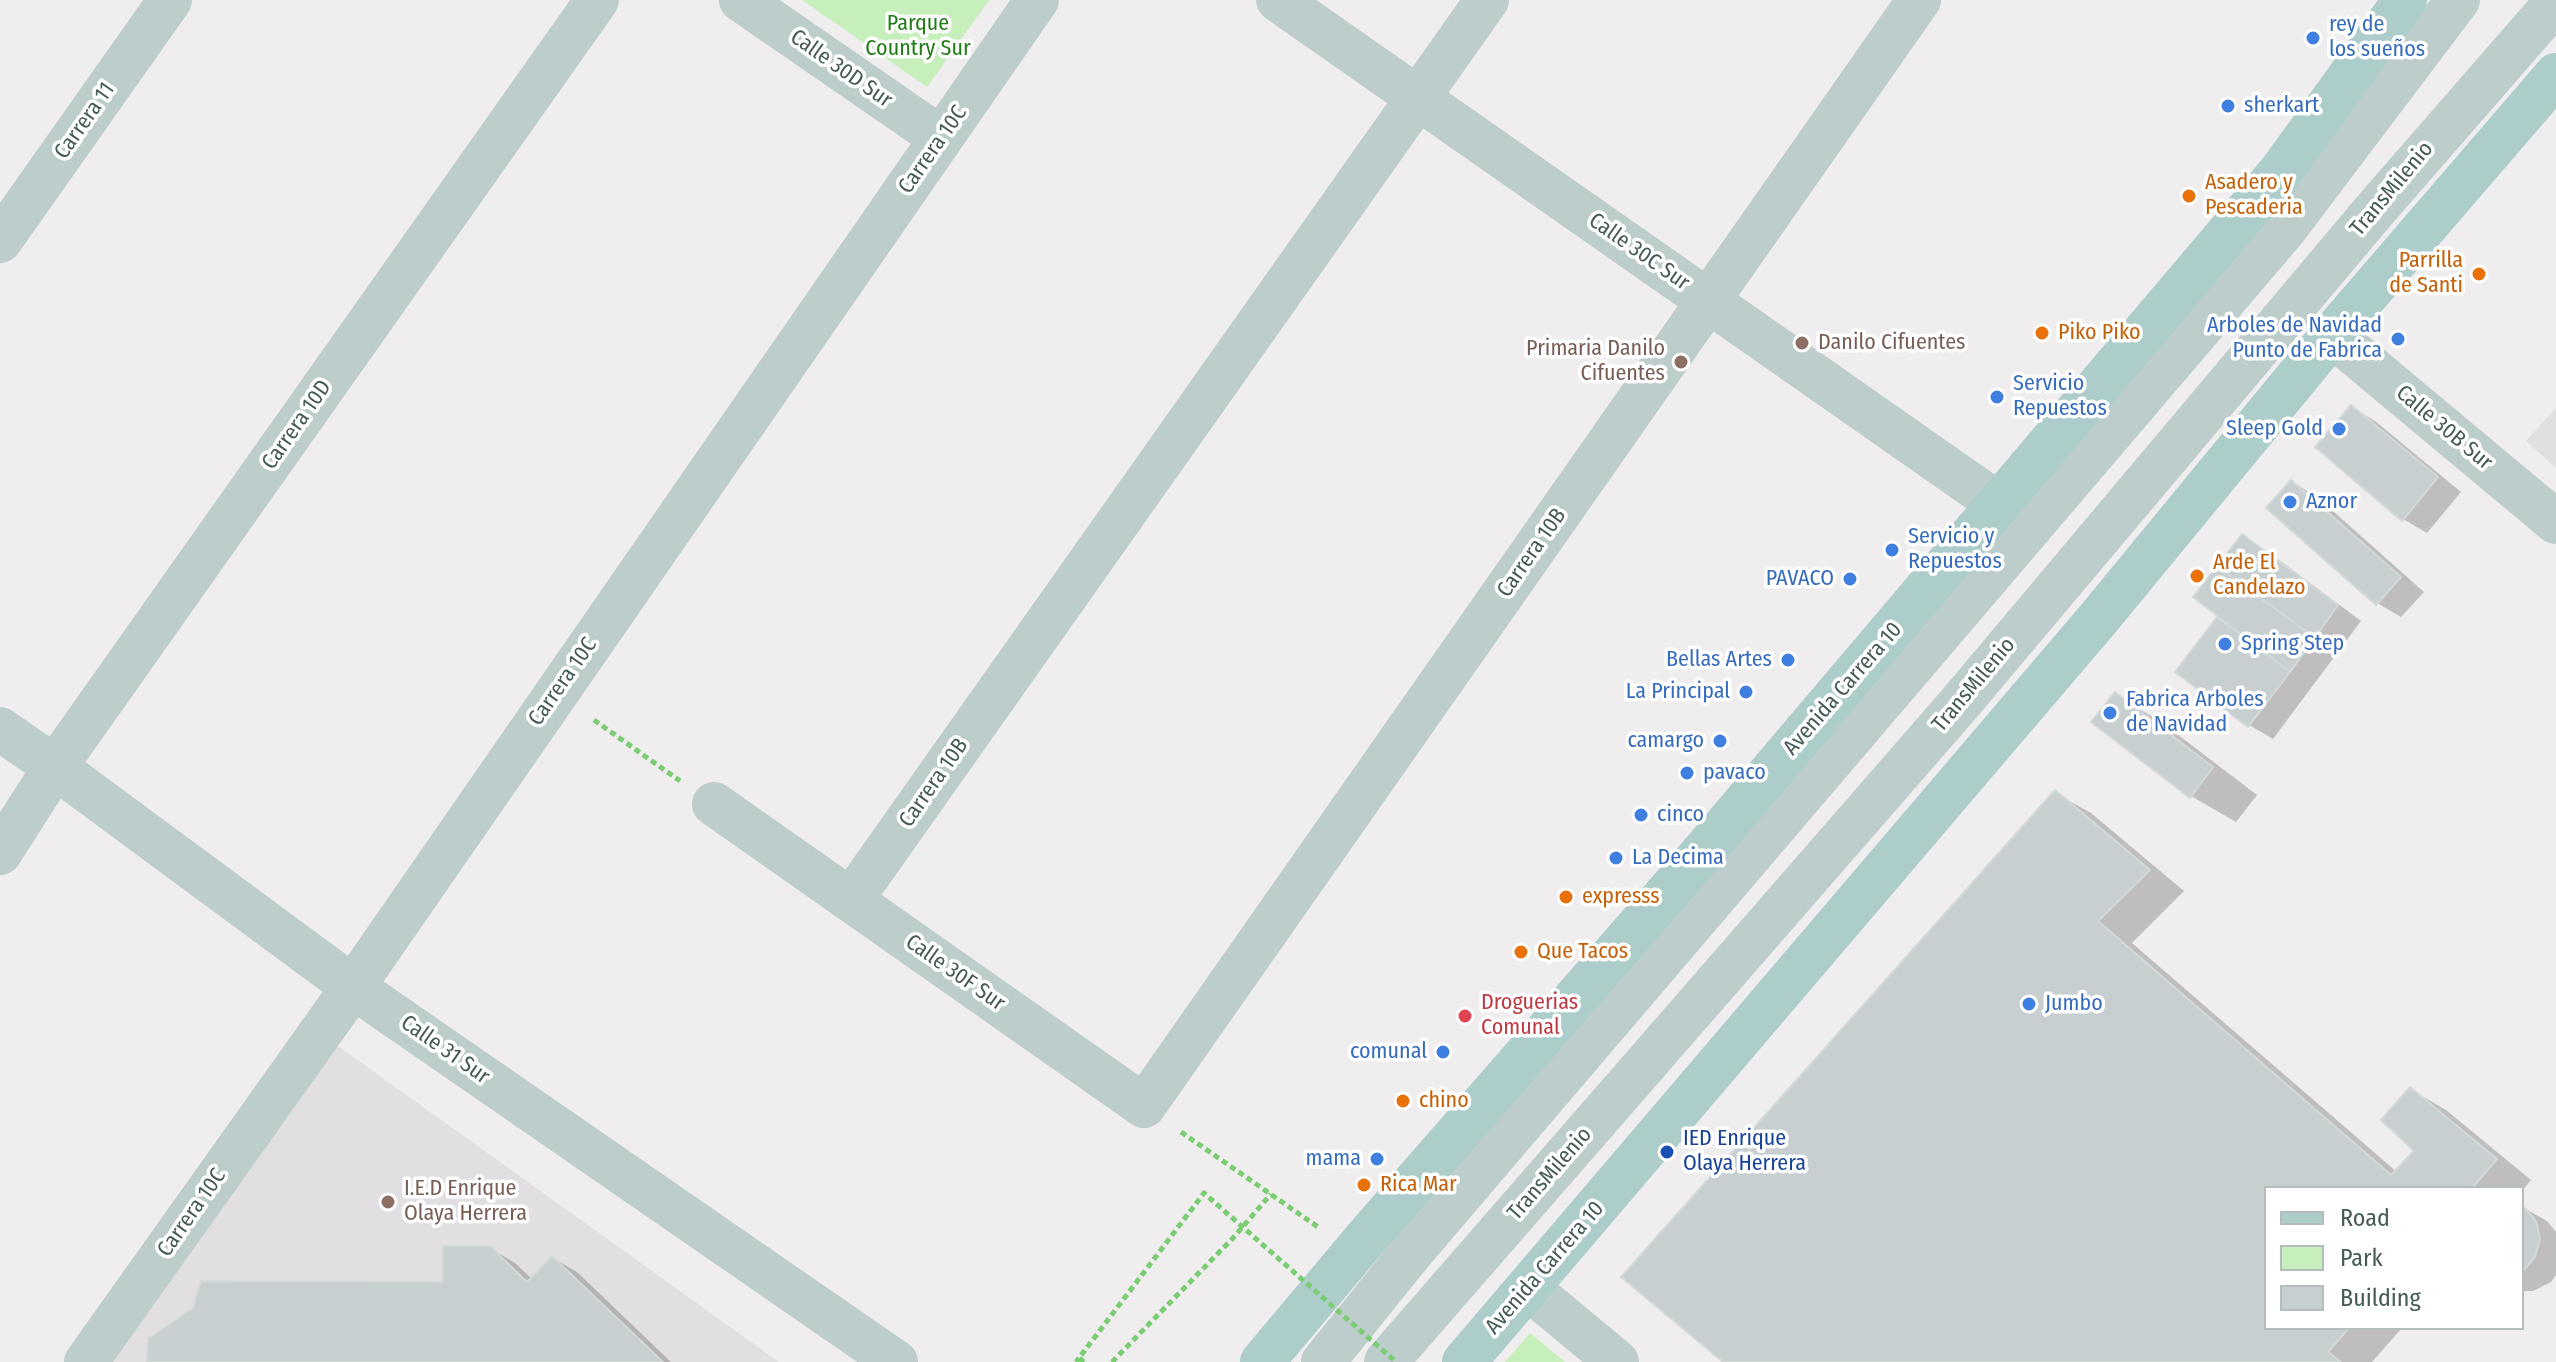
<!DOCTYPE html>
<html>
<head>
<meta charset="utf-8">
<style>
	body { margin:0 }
	#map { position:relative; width:2556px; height:1362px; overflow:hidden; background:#f0edef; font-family:"Fira Sans Condensed",sans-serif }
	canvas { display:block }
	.legend { position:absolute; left:2264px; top:1186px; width:260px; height:144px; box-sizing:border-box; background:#fff; border:2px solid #b5bdbc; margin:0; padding:10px 14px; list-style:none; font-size:24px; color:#465b58 }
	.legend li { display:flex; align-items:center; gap:16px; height:40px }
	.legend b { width:40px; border:2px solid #b5bdbc }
</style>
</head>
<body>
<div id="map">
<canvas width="2556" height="1362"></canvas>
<ul class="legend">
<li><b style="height:10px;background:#adcdca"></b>Road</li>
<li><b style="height:22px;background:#c6efbb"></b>Park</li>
<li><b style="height:22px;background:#c7cfd0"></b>Building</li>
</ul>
</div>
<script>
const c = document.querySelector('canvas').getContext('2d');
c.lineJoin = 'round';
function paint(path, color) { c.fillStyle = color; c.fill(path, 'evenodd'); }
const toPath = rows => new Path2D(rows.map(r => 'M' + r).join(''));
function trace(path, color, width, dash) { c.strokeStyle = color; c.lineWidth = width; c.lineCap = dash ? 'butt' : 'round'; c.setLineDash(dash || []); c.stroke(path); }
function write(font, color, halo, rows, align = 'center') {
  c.font = font + ' "Fira Sans Condensed",sans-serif'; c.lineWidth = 7; c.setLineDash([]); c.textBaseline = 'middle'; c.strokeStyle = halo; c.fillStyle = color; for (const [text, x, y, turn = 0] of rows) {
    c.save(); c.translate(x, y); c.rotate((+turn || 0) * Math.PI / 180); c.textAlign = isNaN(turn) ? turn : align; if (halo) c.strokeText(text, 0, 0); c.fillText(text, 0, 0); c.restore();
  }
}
paint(toPath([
	[2556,408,2556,468,2526,441],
	[331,1041,779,1362,112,1362]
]), '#e1dfe1');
paint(toPath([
	[802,0,989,0,927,87],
	[1530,1333,1565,1362,1505,1362]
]), '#c6efbb');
paint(toPath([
	[2351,407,2375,421,2461,492,2427,533,2403,519],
	[2292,482,2316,496,2424,592,2401,617,2377,603],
	[2243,537,2267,551,2361,621,2273,739,2249,725,2178,671,2220,616],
	[2115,695,2160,721,2257,795,2236,822,2191,796],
	[2055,793,2091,813,2184,891,2132,943,2397,1172,2417,1151,2410,1089,2446,1110,2531,1180,2522,1191,2522,1188,2266,1188,2266,1328,2402,1328,2372,1362,1726,1362],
	[2522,1207,2547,1221,2556,1232,2556,1275,2551,1282,2533,1291,2522,1291],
	[490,1248,515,1263,532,1279,553,1258,577,1272,671,1362,149,1362,445,1284]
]), '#0003');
const building = toPath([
	[2351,405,2438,477,2402,521,2315,447,2351,405],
	[2291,480,2401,577,2376,605,2266,508,2291,480],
	[2242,534,2338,605,2315,638,2217,566,2242,534],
	[2217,566,2315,638,2290,672,2193,597,2217,566],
	[2217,617,2290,672,2248,727,2175,672,2217,617],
	[2115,692,2213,767,2190,798,2091,722,2115,692],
	[2055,790,2150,870,2098,921,2391,1175,2414,1151,2381,1120,2410,1087,2497,1159,2472,1188,2266,1188,2266,1328,2349,1328,2328,1352,2341,1362,1723,1362,1621,1277,2055,790],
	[2522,1205,2536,1221,2540,1239,2535,1257,2522,1272,2522,1205],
	[443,1246,490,1246,527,1282,552,1256,663,1362,147,1362,148,1339,193,1308,201,1281,443,1282,443,1246]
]);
paint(building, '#c7cfd0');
trace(building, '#d1d9d9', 2);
trace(toPath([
	[594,720,680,781],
	[1181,1132,1318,1227],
	[1076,1362,1079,1358],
	[1112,1362,1233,1238,1271,1194]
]), '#7bcd73', 5, [6, 4]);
trace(toPath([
	[741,0,941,138],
	[1278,0,2000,505],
	[0,241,170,0],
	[2332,335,2556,522],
	[0,729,55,767,353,987,896,1362],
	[714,804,1144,1106,1919,0],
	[0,853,55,767,597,0],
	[851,900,1487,0],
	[1528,1288,1617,1362],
	[86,1362,353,987,1037,0],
	[1323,1362,1410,1254,2285,229,2458,0],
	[1386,1362,1960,703,2374,211,2556,2]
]), '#bccdcb', 44);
trace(toPath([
	[1262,1362,1367,1237,1704,851,2281,171,2405,0],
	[1464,1362,2098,619,2332,335,2556,75]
]), '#adcdca', 44);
trace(toPath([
	[1084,1362,1079,1358,1204,1193,1396,1362]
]), '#7bcd73', 5, [6, 4]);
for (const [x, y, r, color] of [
	[2313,38,8,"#3f7fe0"],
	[2228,106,8,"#3f7fe0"],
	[2189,196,8,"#e8710a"],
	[2479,274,8,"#e8710a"],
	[2042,333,8,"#e8710a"],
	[2398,339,8,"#3f7fe0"],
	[1802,343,8,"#8d6e63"],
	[1681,362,8,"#8d6e63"],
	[1997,397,8,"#3f7fe0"],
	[2339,429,8,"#3f7fe0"],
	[2290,502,8,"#3f7fe0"],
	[1892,550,8,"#3f7fe0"],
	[2197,576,8,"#e8710a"],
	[1850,579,8,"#3f7fe0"],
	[2225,644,8,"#3f7fe0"],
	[1788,660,8,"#3f7fe0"],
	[1746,692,8,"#3f7fe0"],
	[2110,713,8,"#3f7fe0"],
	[1720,741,8,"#3f7fe0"],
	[1687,773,8,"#3f7fe0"],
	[1641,815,8,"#3f7fe0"],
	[1616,858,8,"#3f7fe0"],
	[1566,897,8,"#e8710a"],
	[1521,952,8,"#e8710a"],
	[2029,1004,8,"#3f7fe0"],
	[1465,1016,8,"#e0444e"],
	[1443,1052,8,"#3f7fe0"],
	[1403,1101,8,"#e8710a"],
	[1667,1152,8,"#1a4fb4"],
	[1377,1159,8,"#3f7fe0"],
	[1364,1185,8,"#e8710a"],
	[388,1202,8,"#8d6e63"]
]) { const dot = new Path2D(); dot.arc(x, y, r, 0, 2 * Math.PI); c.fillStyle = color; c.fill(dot); trace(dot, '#fff', 3); }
write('22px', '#207d16', '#fff', [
	["Parque",918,24],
	["Country Sur",918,49]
]);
write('22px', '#366cbe', '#fff', [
	["rey de",2329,25],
	["los sueños",2329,50],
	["sherkart",2244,106],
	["Arboles de Navidad",2382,326,"right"],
	["Punto de Fabrica",2382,351,"right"],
	["Servicio",2013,384],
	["Repuestos",2013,409],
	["Sleep Gold",2323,429,"right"],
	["Aznor",2306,502],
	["Servicio y",1908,537],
	["Repuestos",1908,562],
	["PAVACO",1834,579,"right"],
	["Spring Step",2241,644],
	["Bellas Artes",1772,660,"right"],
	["La Principal",1730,692,"right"],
	["Fabrica Arboles",2126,700],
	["de Navidad",2126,725],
	["camargo",1704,741,"right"],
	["pavaco",1703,773],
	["cinco",1657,815],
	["La Decima",1632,858],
	["Jumbo",2045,1004],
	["comunal",1427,1052,"right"],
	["mama",1361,1159,"right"]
], 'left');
write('22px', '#465b58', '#fff', [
	["Calle 30D Sur",841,69,35],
	["Carrera 11",85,121,-55],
	["Carrera 10C",933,150,-55],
	["TransMilenio",2392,189,-50],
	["Calle 30C Sur",1639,252,35],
	["Carrera 10D",297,425,-55],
	["Calle 30B Sur",2444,428,40],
	["Carrera 10B",1532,553,-55],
	["Carrera 10C",563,682,-55],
	["TransMilenio",1974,685,-50],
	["Avenida Carrera 10",1843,689,-49],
	["Carrera 10B",934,783,-55],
	["Calle 30F Sur",955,973,35],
	["Calle 31 Sur",445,1050,35],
	["TransMilenio",1550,1174,-49],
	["Carrera 10C",192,1213,-55],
	["Avenida Carrera 10",1545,1268,-49]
]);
write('22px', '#c56008', '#fff', [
	["Asadero y",2205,183],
	["Pescaderia",2205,208],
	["Parrilla",2463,261,"right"],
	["de Santi",2463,286,"right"],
	["Piko Piko",2058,333],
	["Arde El",2213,563],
	["Candelazo",2213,588],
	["expresss",1582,897],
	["Que Tacos",1537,952],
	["chino",1419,1101],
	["Rica Mar",1380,1185]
], 'left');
write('22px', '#785e54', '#fff', [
	["Danilo Cifuentes",1818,343],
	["Primaria Danilo",1665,349,"right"],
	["Cifuentes",1665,374,"right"],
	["I.E.D Enrique",404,1189],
	["Olaya Herrera",404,1214]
], 'left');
write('22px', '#be3a42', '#fff', [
	["Droguerias",1481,1003],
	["Comunal",1481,1028]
], 'left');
write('22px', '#164399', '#fff', [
	["IED Enrique",1683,1139],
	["Olaya Herrera",1683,1164]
], 'left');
</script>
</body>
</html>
